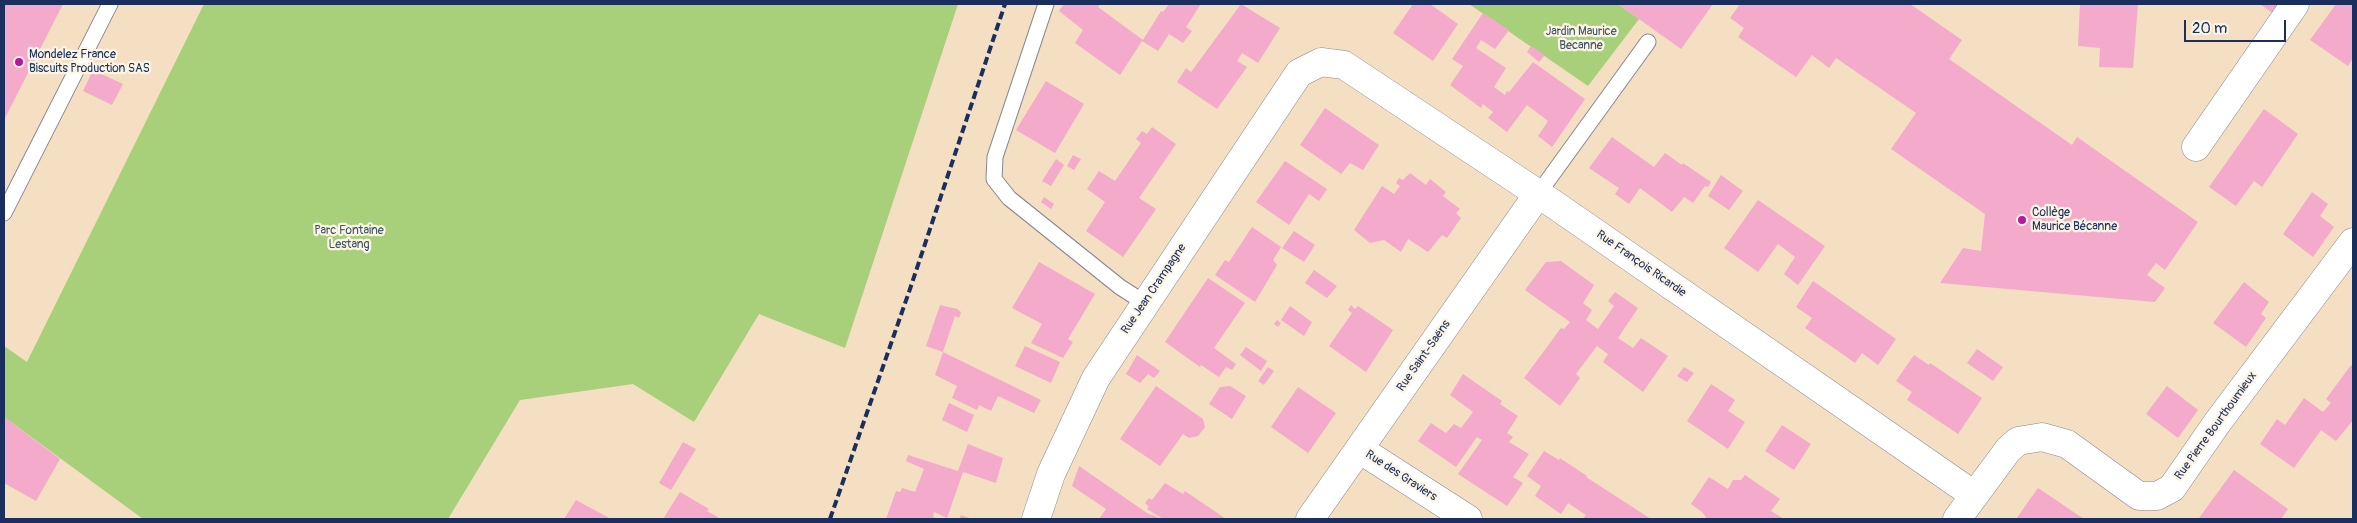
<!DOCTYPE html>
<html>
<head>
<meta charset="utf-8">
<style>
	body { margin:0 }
	#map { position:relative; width:2357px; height:523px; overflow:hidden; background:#f4dfc2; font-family:Pangolin,sans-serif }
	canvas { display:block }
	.frame { position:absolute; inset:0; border:5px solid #1b2f5e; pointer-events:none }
	.scale { position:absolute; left:2184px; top:20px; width:102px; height:22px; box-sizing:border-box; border:2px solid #1b2f5e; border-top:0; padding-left:6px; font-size:15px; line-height:18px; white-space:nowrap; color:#1b2f5e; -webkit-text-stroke:4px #fcf5e5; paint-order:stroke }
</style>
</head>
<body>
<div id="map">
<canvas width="2357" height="523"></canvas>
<div class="frame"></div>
<div class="scale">20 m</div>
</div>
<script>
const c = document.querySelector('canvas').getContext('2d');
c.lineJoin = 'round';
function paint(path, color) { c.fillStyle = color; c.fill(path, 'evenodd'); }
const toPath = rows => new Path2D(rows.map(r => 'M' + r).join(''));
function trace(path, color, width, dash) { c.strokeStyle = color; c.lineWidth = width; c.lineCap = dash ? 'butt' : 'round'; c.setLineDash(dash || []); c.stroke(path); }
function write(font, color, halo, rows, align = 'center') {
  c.font = font + ' Pangolin,sans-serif'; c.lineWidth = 4.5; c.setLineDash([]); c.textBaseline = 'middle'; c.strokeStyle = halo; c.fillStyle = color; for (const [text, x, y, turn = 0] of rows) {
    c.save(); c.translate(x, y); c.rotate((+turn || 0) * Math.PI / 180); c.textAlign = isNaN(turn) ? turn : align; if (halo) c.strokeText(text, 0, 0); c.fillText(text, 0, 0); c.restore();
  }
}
paint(toPath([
	[204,4,958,4,845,348,759,314,694,422,633,384,520,400,448,519,143,519,4,417,4,346,27,362],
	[1469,4,1618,4,1639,19,1588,86]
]), '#a8cf79');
paint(toPath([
	[4,4,63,4,4,120],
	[1064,4,1100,4,1098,7,1143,40,1161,11,1163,12,1169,4,1201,4,1186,27,1192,31,1183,43,1169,34,1158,51,1142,41,1120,75,1075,43,1083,30,1059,11],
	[1241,4,1280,28,1258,63,1242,53,1237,61,1247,67,1217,109,1177,82,1186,68,1191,72],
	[1413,4,1430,4,1458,24,1433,61,1393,33],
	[1618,4,1713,4,1681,49],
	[1740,4,1910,4,1962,40,1949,59,2072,145,2077,137,2198,222,2165,270,2156,263,2147,275,2165,288,2155,302,1940,283,1963,248,1981,251,1985,214,1891,149,1916,113,1836,58,1829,68,1812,55,1796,77,1738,37,1744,28,1730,18],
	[2080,4,2138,4,2133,68,2099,67,2100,48,2078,46],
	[2260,4,2282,4,2274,14],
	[2336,4,2353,4,2353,58,2348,66,2310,40],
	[1483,13,1509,30,1495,49,1481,40,1476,48,1506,68,1494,87,1505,95,1507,91,1509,92,1533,62,1585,99,1552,147,1538,136,1548,121,1527,105,1507,132,1488,118,1493,112,1483,104,1481,108,1450,85,1463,66,1452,59],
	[1531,46,1545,55,1539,62,1527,52],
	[93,70,123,84,112,105,83,91],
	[1046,81,1084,104,1055,153,1016,130],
	[1325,108,1379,145,1363,170,1350,163,1341,174,1300,145],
	[2264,109,2298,134,2262,187,2254,181,2236,206,2209,187],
	[1152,127,1176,144,1139,198,1156,209,1123,257,1086,231,1105,202,1087,189,1099,171,1115,181,1141,143,1136,139,1142,131,1147,134],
	[1612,137,1654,167,1665,153,1682,165,1683,163,1711,182,1708,187,1705,186,1693,203,1684,197,1672,212,1640,188,1629,204,1615,194,1619,188,1589,168],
	[1073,155,1081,159,1074,170,1067,166],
	[1056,159,1064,165,1051,186,1042,181],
	[1285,161,1327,189,1319,201,1309,194,1289,225,1256,202],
	[1410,173,1426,185,1430,179,1446,192,1443,196,1460,209,1456,213,1461,218,1447,238,1442,235,1428,252,1408,239,1401,252,1384,240,1370,243,1354,230,1382,186,1394,194,1400,186,1396,183,1399,178,1403,180],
	[1721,175,1743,191,1729,210,1708,196],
	[2312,192,2328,204,2320,216,2334,227,2313,257,2283,234],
	[1044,197,1054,204,1051,209,1041,202],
	[1758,200,1825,246,1798,285,1784,274,1795,257,1778,244,1758,272,1724,248],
	[1252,227,1281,247,1273,260,1277,265,1255,302,1215,275,1225,260,1229,262],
	[1294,231,1315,245,1304,262,1282,248],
	[1561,261,1594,285,1583,303,1592,310,1586,320,1598,329,1614,306,1608,301,1615,292,1638,308,1618,338,1633,348,1641,338,1668,356,1643,392,1603,362,1608,354,1597,346,1576,374,1580,378,1560,406,1524,378,1561,328,1564,329,1570,322,1525,290,1546,262],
	[1039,262,1095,294,1068,339,1073,342,1063,358,1031,343,1042,324,1012,308],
	[1314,270,1337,286,1327,298,1305,283],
	[1208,278,1245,303,1214,348,1236,364,1232,370,1226,367,1219,377,1201,365,1200,367,1165,342],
	[1813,281,1896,339,1878,365,1862,353,1855,363,1805,328,1812,318,1796,307],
	[2244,282,2269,302,2261,314,2266,318,2246,347,2213,323],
	[940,305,957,309,961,312,959,318,955,316,943,352,926,346],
	[1351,305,1355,309,1358,306,1393,330,1366,372,1329,346,1352,313,1348,310],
	[1290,306,1312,322,1304,336,1281,320],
	[1277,320,1281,323,1278,327,1274,324],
	[1025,346,1060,362,1051,383,1015,366],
	[1246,347,1267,361,1261,371,1240,355],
	[1977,349,2003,367,1993,381,1967,363],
	[943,352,1041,400,1034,413,998,396,991,411,979,405,977,410,952,398,957,386,935,375],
	[1137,355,1160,371,1154,378,1148,374,1140,383,1126,374],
	[1914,355,1929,365,1930,363,1982,398,1958,434,1907,400,1912,392,1896,381],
	[2351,365,2353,367,2353,420,2336,441,2321,430,2294,468,2260,444,2277,419,2285,425,2304,398,2323,412,2331,403,2326,399],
	[1268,367,1274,371,1264,385,1258,381],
	[1684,367,1694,373,1687,382,1677,376],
	[1463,374,1502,401,1500,404,1518,416,1507,433,1513,437,1509,442,1529,454,1513,477,1523,483,1507,506,1458,474,1482,440,1477,437,1456,467,1418,441,1431,423,1446,433,1454,424,1461,428,1473,412,1450,395],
	[1711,384,1735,400,1728,411,1745,422,1728,449,1687,421],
	[1156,386,1203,419,1205,427,1198,436,1189,438,1183,434,1160,466,1120,439],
	[1230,386,1246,396,1232,419,1209,404,1220,387],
	[2167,386,2198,410,2178,438,2146,414],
	[1298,387,1336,413,1308,453,1271,427],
	[949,403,974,415,967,432,942,420],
	[4,417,60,459,36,501,4,483],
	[1782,425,1811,444,1794,470,1765,451],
	[683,442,696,449,671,490,659,483],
	[968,444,1003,458,996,483,963,472,947,518,934,512,933,517,938,519,886,519,896,491,900,492,902,488,915,492,924,469,906,461,908,455,958,471],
	[1544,451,1559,460,1560,458,1587,476,1586,477,1651,519,1583,519,1586,515,1568,503,1561,514,1535,496,1541,486,1527,476],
	[1079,466,1147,513,1162,519,1099,519,1106,509,1072,486],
	[2234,470,2288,509,2281,519,2199,518],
	[1745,475,1780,499,1771,511,1784,519,1705,519,1706,517,1702,512,1691,504,1709,477,1728,489,1733,480,1741,480],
	[1165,483,1183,494,1185,491,1226,519,1163,519,1147,509,1149,507,1145,503,1149,498,1152,500],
	[2038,488,2084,519,2016,519],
	[680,492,709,509,707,511,721,519,663,519],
	[576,500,611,519,564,519],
	[961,515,972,519,959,519]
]), '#f4aacb');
const service = toPath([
	[1046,4,995,157,994,179,1009,198,1120,287,1145,303],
	[1538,194,1648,42],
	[4,213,110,4]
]);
const minor = toPath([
	[2196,147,2295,4],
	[1359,449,1468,519],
	[1036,519,1051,474,1096,378,1299,73,1321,62,1344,65,1555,205,1974,495],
	[1310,519,1538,194],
	[1957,519,2008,450,2018,441,2042,437,2067,444,2139,496,2157,496,2172,488,2217,423,2353,242]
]);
trace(service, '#888790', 17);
trace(minor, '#888790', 29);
trace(service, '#fff', 15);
trace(minor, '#fff', 28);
trace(toPath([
	[830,519,910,289,1005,4]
]), '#1b2f5e', 4, [8, 4]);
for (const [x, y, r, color] of [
	[19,62,5,"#b5179e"],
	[2022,220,5,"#b5179e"]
]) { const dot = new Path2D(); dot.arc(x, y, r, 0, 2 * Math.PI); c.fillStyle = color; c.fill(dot); trace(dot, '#fcf5e5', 2); }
write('12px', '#3e5765', '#fcf5e5', [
	["Jardin Maurice",1581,32],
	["Becanne",1581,46],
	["Parc Fontaine",349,231],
	["Lestang",349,245]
]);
write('12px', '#1b2f5e', '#fcf5e5', [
	["Mondelez France",29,55],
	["Biscuits Production SAS",29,69],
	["Collège",2032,213],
	["Maurice Bécanne",2032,227]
], 'left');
write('12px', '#1b2f5e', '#fcf5e5', [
	["Rue François Ricardie",1641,264,35],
	["Rue Jean Crampagne",1154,289,-56],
	["Rue Saint-Saëns",1424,356,-55],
	["Rue Pierre Bourthoumieux",2216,426,-54],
	["Rue des Graviers",1401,476,33]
]);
</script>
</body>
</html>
